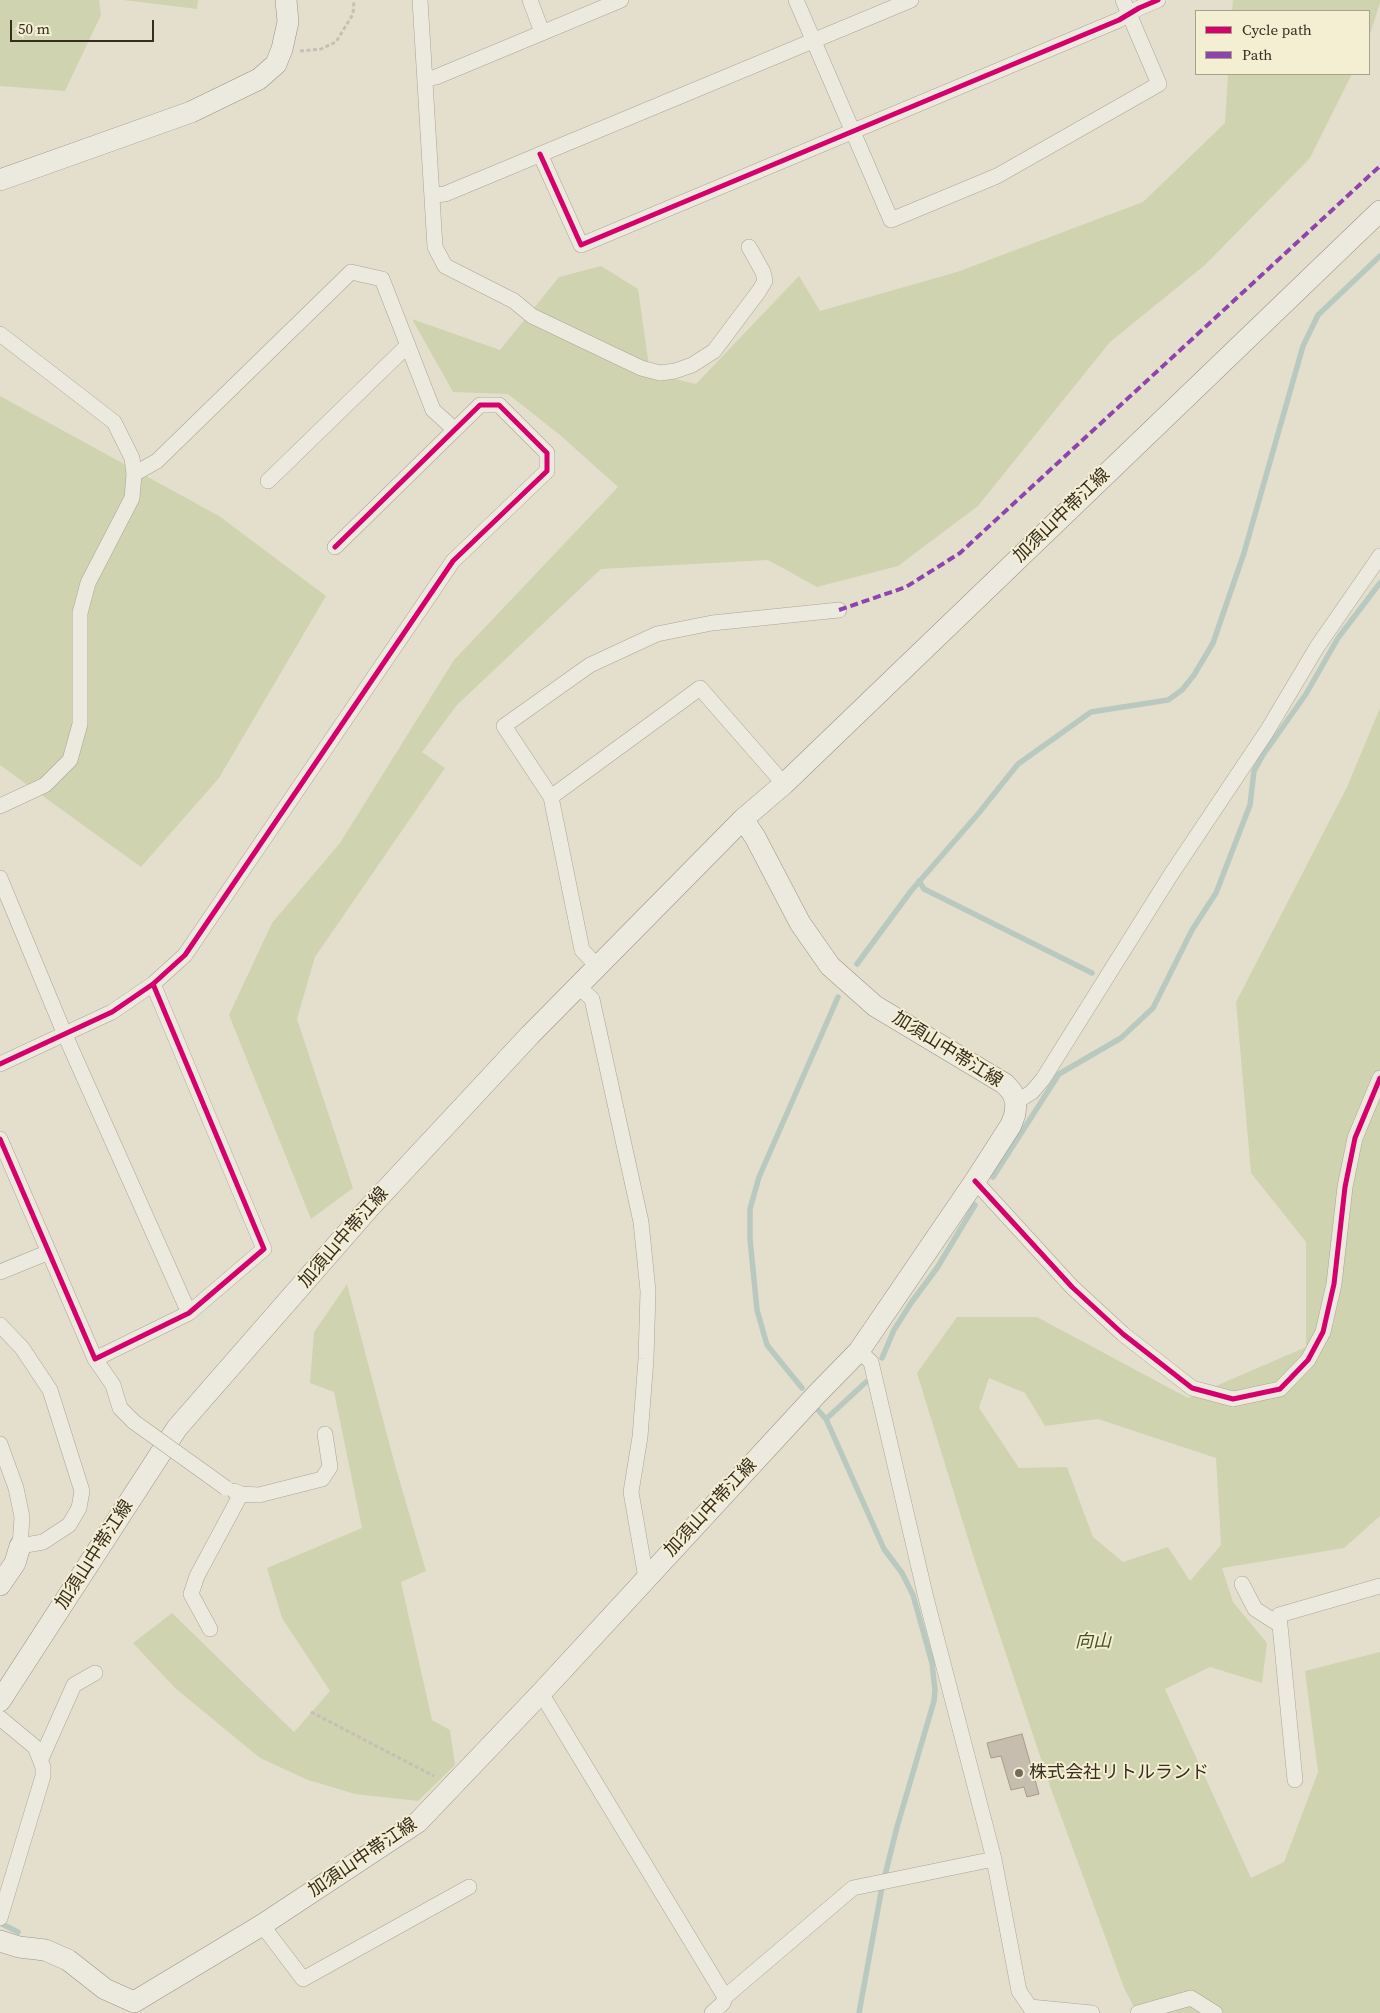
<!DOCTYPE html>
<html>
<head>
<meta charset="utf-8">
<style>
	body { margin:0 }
	#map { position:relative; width:1380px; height:2013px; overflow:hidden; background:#e4dfcd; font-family:"Source Serif 4",serif }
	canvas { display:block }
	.legend { position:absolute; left:1195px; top:10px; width:175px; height:65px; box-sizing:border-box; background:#f4eed3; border:1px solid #a8a08b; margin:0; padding:6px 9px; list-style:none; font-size:15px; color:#372c1e }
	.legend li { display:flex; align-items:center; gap:10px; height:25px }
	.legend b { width:25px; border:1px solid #a8a08b }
	.scale { position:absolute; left:10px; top:20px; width:144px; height:22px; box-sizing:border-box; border:2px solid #372c1e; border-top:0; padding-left:6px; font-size:15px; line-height:18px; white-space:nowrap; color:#372c1e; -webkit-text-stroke:4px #f4eed3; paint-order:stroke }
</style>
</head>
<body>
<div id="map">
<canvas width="1380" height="2013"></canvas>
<ul class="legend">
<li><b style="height:6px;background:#d6006c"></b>Cycle path</li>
<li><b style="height:6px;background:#8e44ad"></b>Path</li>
</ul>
<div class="scale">50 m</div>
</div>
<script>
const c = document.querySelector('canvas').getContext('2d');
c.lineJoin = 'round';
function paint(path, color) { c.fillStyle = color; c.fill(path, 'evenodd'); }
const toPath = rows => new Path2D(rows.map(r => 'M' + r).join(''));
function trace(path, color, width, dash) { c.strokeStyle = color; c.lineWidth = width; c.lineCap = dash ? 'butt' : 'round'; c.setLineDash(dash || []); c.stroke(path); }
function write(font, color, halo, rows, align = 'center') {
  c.font = font + ' "Source Serif 4","Noto Sans JP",serif'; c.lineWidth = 4; c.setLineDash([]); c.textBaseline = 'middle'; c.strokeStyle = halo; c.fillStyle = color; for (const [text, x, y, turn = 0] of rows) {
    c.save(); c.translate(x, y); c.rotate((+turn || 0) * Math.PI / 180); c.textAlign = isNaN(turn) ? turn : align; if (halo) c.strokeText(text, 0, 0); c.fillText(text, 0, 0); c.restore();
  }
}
paint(toPath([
	[0,0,99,0,101,15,65,91,0,86],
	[123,0,198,0,197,9],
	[1233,0,1380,0,1380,3,1369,37,1369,11,1232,11],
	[1228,74,1352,74,1310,158,1205,265,1110,342,978,506,898,566,817,587,768,560,601,569,457,705,422,752,445,768,315,957,297,1019,353,1188,311,1219,229,1015,272,923,340,843,454,660,618,487,560,435,508,394,453,392,412,319,500,350,559,277,601,266,638,289,650,373,696,384,799,276,820,311,957,272,1143,202,1225,123],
	[0,396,219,516,326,596,219,778,141,867,0,765],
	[1380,708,1380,1516,1344,1548,1222,1568,1233,1602,1267,1643,1262,1683,1210,1667,1165,1689,1251,1878,1284,1862,1318,1772,1305,1671,1380,1652,1380,2013,1137,2013,1124,1988,1051,1789,973,1555,917,1373,957,1317,1037,1317,1188,1398,1306,1347,1306,1242,1251,1173,1236,1002,1347,787],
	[989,1378,1025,1393,1045,1426,1098,1419,1216,1458,1221,1545,1190,1581,1168,1547,1123,1562,1093,1537,1067,1467,1019,1468,979,1408],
	[347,1284,395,1465,426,1571,401,1582,432,1720,450,1730,455,1765,418,1801,355,1794,308,1780,260,1758,175,1688,133,1643,172,1613,294,1732,330,1691,282,1618,267,1568,362,1528,334,1392,310,1383,314,1332]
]), '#d0d3b0');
trace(toPath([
	[919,881,924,889,1092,973],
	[857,964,911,891,978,814,1018,764,1091,712,1168,700,1182,690,1194,675,1213,643,1244,553,1303,346,1318,315,1380,256],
	[993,1177,1059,1074,1121,1038,1153,1008,1192,930,1216,893,1250,805,1254,771,1263,755,1306,694,1338,638,1380,583],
	[882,1358,894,1330,911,1303,937,1268,975,1205],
	[802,1388,767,1345,757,1310,750,1239,750,1209,759,1177,838,997],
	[818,1410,826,1419,884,1549,902,1573,913,1595,932,1663,935,1690,934,1701,897,1827,882,1887,859,2013],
	[826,1419,866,1382],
	[0,1923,18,1932]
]), '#b9c9c0', 5.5);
const building = toPath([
	[1022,1734,1039,1794,1027,1797,1024,1787,1011,1790,1001,1756,991,1758,987,1743,1022,1734]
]);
paint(building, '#c7bdae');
trace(building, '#a49b8c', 1);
const street = toPath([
	[420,0,435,247,445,266,514,301,532,316,641,368,660,373,675,371,692,365,714,351,759,291,765,281,763,272,749,247],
	[530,0,542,32],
	[796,0,891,220,997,176,1159,84,1123,0],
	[426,79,436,77,621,0],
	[540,154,581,245,1119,20,1139,8,1158,0],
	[433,195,445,194,911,0],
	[0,334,114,422,132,458,134,474,132,498,88,583,80,613,80,724,70,760,45,785,0,806],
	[134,474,157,461,351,272,382,279,433,410,454,429],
	[268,481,408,345],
	[551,797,504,726,590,665,657,634,712,623,839,610],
	[0,878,65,1035,189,1313],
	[597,966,582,950,551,797,700,688,784,784],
	[578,986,592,999,641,1222,648,1291,646,1359,640,1437,631,1492,646,1578],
	[0,1064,112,1012,153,984,185,955,453,561,547,471,547,453,499,405,480,405,335,547],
	[1016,1102,1032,1092,1043,1079,1170,876,1267,731,1317,647,1380,556],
	[0,1139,95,1359,189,1313,264,1249,153,984],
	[975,1181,1072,1287,1123,1334,1192,1388,1233,1399,1280,1389,1308,1360,1323,1332,1334,1284,1345,1187,1355,1138,1380,1078],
	[0,1272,49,1252],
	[0,1325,22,1348,50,1390,82,1491,79,1508,69,1525,43,1542,20,1546,22,1517,16,1488,0,1444],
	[859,1351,871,1362,926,1598,994,1859,1019,1991,1034,2013],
	[95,1359,113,1385,120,1408,134,1422],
	[234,1491,241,1494,259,1495,322,1479,330,1467,325,1434],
	[1242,1584,1255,1609,1280,1625],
	[210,1629,191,1594,197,1576,241,1494],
	[541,1693,725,1997],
	[0,1718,35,1747,43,1767,43,1776,0,1918],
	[41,1759,74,1685,95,1673],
	[1295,1780,1279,1615,1380,1586],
	[262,1925,303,1979,469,1887],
	[1030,2007,1092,2013],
	[712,2013,723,2003,725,1997,853,1888,994,1859],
	[1138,2013,1191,1998,1215,2013]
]);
const secondary = toPath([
	[0,180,191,112,259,79,276,64,282,49,288,22,286,0],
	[0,1585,15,1563,20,1546],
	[0,1701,177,1428,369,1208,530,1035,743,819,784,784,1380,211],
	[0,1941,19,1947,45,1950,68,1960,105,1989,134,2002,262,1925,418,1822,541,1693,816,1395,859,1351,975,1181,1011,1125,1015,1114,1016,1102,1012,1092,1005,1084,875,1006,830,966,800,923,755,837,743,819]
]);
trace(street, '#a9a496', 16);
trace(secondary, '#989386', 22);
trace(toPath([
	[300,51,321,49,336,42,353,14,354,0],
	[311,1712,434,1776]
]), '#c5c0b5', 3, [4, 2.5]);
trace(street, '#ece9df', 15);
trace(secondary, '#ece9df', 21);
const streetBridge = toPath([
	[134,1422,226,1488]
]);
trace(streetBridge, '#a9a496', 16, []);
trace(streetBridge, '#ece9df', 15);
trace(toPath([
	[839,610,906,587,960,553,1380,166]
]), '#8e44ad', 4, [8, 4]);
trace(toPath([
	[540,154,581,245,1119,20,1139,8,1158,0],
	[0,1064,112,1012,153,984,185,955,453,561,547,471,547,453,499,405,480,405,335,547],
	[0,1139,95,1359,189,1313,264,1249,153,984],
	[975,1181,1072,1287,1123,1334,1192,1388,1233,1399,1280,1389,1308,1360,1323,1332,1334,1284,1345,1187,1355,1138,1380,1078]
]), '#d6006c', 5);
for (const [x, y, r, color] of [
	[1019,1773,5,"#746b5b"]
]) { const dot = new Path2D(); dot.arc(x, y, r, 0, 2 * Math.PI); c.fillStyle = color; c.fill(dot); trace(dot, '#f4eed3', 2); }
write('18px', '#372c1e', '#f4eed3', [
	["加須山中帯江線",1062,516,-44],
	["加須山中帯江線",947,1050,32],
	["加須山中帯江線",344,1238,-49],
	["加須山中帯江線",711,1508,-47],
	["加須山中帯江線",95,1555,-57],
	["加須山中帯江線",363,1858,-34]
]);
write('italic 18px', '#445326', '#f4eed3', [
	["向山",1093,1642]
]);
write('18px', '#372c1e', '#f4eed3', [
	["株式会社リトルランド",1029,1773]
], 'left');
</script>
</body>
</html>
